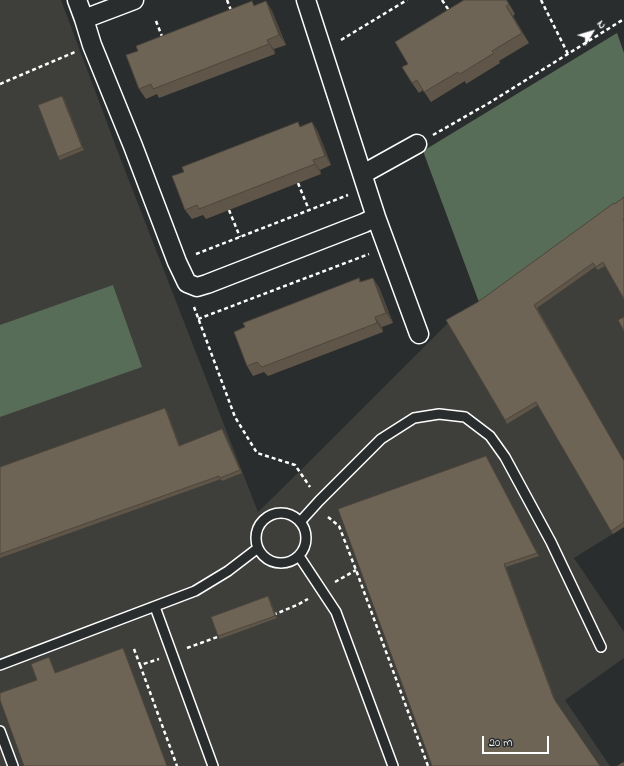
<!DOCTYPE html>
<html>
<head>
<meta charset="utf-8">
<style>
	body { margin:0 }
	#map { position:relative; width:624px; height:766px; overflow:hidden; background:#2a2d2e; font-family:"Indie Flower",sans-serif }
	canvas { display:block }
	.north { position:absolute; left:572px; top:12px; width:40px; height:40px; -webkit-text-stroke:3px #2a2d2e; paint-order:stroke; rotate:52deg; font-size:11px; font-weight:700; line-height:16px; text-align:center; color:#fff }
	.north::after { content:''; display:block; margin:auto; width:14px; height:18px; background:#fff; clip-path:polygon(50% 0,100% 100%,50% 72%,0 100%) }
	.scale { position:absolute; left:482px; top:736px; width:67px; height:18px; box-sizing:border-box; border:2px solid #fff; border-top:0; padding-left:5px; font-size:12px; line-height:14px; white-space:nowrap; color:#fff; -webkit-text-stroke:3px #2a2d2e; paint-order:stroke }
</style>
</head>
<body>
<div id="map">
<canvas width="624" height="766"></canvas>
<div class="north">N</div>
<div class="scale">20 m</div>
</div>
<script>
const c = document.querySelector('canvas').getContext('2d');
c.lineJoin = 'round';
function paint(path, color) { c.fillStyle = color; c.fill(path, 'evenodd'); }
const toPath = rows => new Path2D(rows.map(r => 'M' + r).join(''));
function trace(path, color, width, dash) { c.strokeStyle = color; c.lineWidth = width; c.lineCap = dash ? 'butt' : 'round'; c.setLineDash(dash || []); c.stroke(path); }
paint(toPath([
	[0,0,61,0,121,160,258,512,306,465,448,323,624,202,624,527,574,558,624,632,624,658,565,700,610,766,0,766]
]), '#3e3e3a');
paint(toPath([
	[617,33,624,53,624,202,480,305,423,151],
	[113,285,142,367,0,417,0,325]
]), '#586d58');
const service = toPath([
	'256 538a25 25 0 1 1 50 0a25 25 0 1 1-50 0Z',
	[300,522,319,501,381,439,414,418,439,414,465,417,490,436,505,457,551,542,601,647],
	[299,556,336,612,393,766],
	[155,607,213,766],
	[0,665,195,591,228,571,258,548],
	[0,731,13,766]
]);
const minor = toPath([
	[77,0,84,19,92,45,133,146,177,262,187,283,197,287,207,284,364,223,376,217],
	[306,0,376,217,419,334],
	[84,19,134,0],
	[363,174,417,144]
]);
trace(service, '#fff', 12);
trace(minor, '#fff', 21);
trace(toPath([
	[227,0,232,13],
	[442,0,450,12],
	[541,0,568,54],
	[156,21,163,39],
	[341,40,407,0],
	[0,84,75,52],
	[433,135,489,103,624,19],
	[298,183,309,210],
	[229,210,240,237],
	[196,254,348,195],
	[194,307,235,417,257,453,295,465,310,487],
	[198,319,369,254],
	[328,517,339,526,356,570,428,766],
	[335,582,356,570],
	[273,615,297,605,308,599],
	[187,648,220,636],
	[134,649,140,665,159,659],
	[140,665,177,766]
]), '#fff', 2.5, [4, 3]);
trace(service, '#2a2d2e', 9);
trace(minor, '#2a2d2e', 18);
paint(toPath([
	[464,0,507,0,515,14,513,16,529,43,499,61,500,63,466,84,465,81,431,102,423,90,419,93,412,83],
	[266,1,272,11,286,45,274,49,275,54,159,98,157,94,146,99,139,89,255,5],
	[62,96,64,98,84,150,60,160,58,157],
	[312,122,318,132,331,165,320,170,321,174,206,219,203,215,192,219,185,210,301,126],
	[624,197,624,299,605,266,598,270,595,267,537,308,624,461,624,527,613,534,538,405,507,424,505,420,478,302],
	[359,278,361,282,379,287,393,323,382,327,383,332,268,376,264,372,253,376,247,366,245,327],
	[167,411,180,446,222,429,224,432,242,473,222,481,221,479,0,558,0,467],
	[486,456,539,556,506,567,556,702,432,766],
	[270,599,277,618,220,639,218,636]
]), '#5f5649');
paint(toPath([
	[266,1,272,11,286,45,279,35],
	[506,6,513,16,529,43,522,33],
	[267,40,274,49,275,54,269,44],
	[62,96,64,98,84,150,82,147],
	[312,122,318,132,331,165,325,156],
	[313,160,320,170,321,174,315,164],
	[373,278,379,287,393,323,386,313],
	[375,317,382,327,383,332,377,323],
	[165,408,167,411,181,449,179,446],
	[222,429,224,432,242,473,240,470],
	[486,456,488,459,539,556,537,553],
	[504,564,506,567,556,702,554,699],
	[268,596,270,599,277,618,275,616],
	[123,648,125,651,167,766],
	[49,657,51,660,57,676,55,673]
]), '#4d463c');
const building = toPath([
	[464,0,506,0,509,4,506,6,522,33,492,51,494,53,460,74,458,72,424,92,417,80,412,83,402,67,408,64,395,42,464,0],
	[252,1,254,6,266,1,279,35,267,40,269,44,153,89,151,84,139,89,126,55,138,51,136,46,252,1],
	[62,96,82,147,58,157,38,105,62,96],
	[298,122,300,127,312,122,325,156,313,160,315,164,199,209,197,205,185,210,172,176,184,172,182,167,298,122],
	[624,197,624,219,623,219,624,221,624,299,603,262,596,267,593,263,534,305,624,461,624,522,611,531,536,402,505,420,446,320,478,302,614,203,615,204,624,197],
	[359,278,360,282,373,278,386,313,375,317,377,323,262,367,257,362,247,366,234,332,245,327,243,323,359,278],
	[624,317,624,331,618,320,624,317],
	[165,408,179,446,222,429,240,470,220,478,219,476,0,554,0,467,165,408],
	[486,456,537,553,504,564,554,699,600,766,432,766,338,509,486,456],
	[268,596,275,616,218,636,211,617,268,596],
	[123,648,167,766,24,766,0,700,0,693,37,680,31,664,49,657,55,673,123,648],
	[624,762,624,766,617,766,624,762]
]);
paint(building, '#6e6455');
trace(building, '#4d463c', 1);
</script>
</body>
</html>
